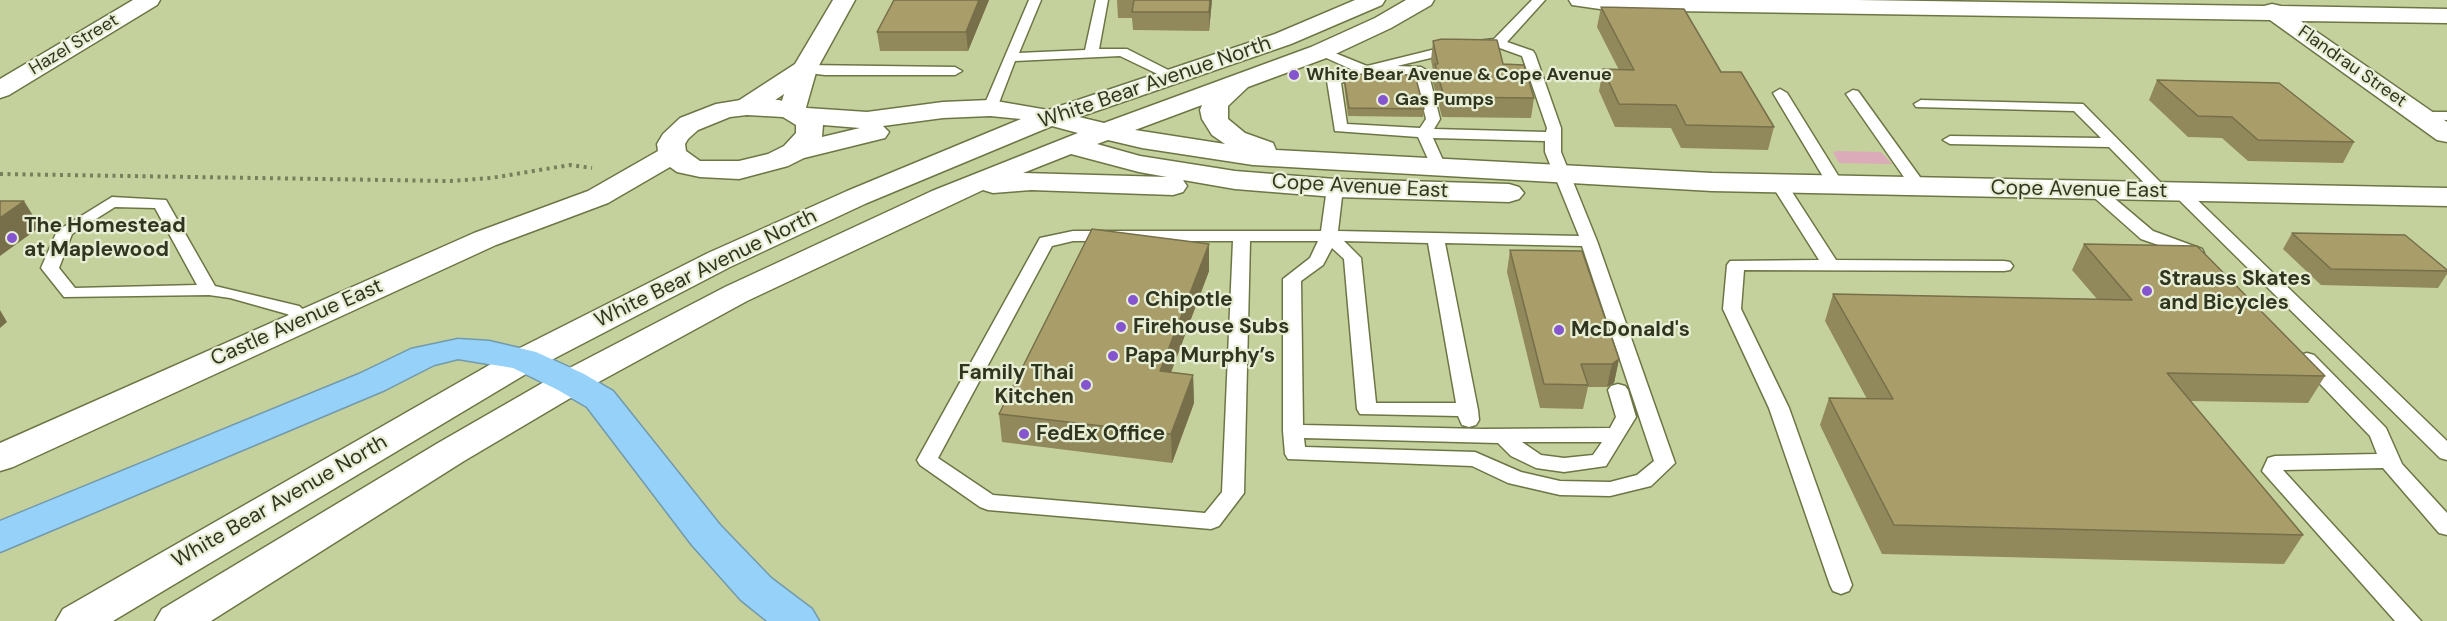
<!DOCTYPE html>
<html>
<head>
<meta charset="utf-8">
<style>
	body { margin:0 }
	canvas { display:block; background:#c5d19c }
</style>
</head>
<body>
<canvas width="2447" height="621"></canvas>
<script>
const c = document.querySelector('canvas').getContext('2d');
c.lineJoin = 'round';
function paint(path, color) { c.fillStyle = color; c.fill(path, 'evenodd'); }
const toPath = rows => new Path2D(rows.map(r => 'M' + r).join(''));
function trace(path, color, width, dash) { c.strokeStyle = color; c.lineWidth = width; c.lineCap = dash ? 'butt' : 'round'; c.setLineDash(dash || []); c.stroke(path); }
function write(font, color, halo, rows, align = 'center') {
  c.font = font + ' "DM Sans",sans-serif'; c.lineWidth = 4.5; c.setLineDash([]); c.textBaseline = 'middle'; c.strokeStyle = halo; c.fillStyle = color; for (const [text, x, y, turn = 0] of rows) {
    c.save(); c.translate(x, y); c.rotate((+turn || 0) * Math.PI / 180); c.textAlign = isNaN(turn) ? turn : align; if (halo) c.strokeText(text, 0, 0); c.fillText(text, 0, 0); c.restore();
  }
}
paint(toPath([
	[1838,151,1881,152,1892,164,1839,163,1833,152]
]), '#dcabba');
const lane = toPath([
	[1029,0,1041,0,1019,53,1085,50,1096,0,1108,0,1099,49,1127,49,1180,76,1173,80,1168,79,1120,56,1015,61,997,108,990,112,985,111,983,108,1029,0],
	[1532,0,1545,0,1507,42,1533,51,1535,54,1561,128,1561,152,1597,241,1675,463,1651,486,1610,496,1560,495,1508,483,1472,466,1288,459,1285,454,1283,431,1283,279,1310,258,1318,241,1250,241,1244,493,1219,526,1211,529,988,510,980,507,920,465,917,460,1040,238,1073,231,1321,231,1327,188,1335,183,1343,188,1338,231,1579,236,1545,152,1545,141,1433,138,1446,167,1438,172,1433,170,1418,137,1335,131,1327,81,1329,78,1353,70,1313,52,1315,49,1325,49,1367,66,1460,43,1494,39,1532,0],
	[1497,47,1522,56,1547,128,1546,132,1434,129,1440,119,1428,71,1421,67,1397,66,1460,51,1497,47],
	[1367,74,1415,75,1426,119,1420,128,1347,124,1341,83,1367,74],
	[1073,241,1233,241,1222,492,1205,513,993,495,938,458,1052,246,1073,241],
	[1344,241,1428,243,1456,403,1376,403,1361,258,1344,241],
	[1445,243,1582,246,1654,461,1637,475,1610,482,1560,481,1521,472,1475,452,1305,447,1304,438,1498,443,1511,456,1536,468,1564,472,1606,466,1636,417,1628,390,1625,386,1618,384,1611,386,1608,390,1616,417,1610,428,1484,429,1303,425,1301,281,1323,265,1332,248,1344,259,1357,409,1360,414,1458,416,1462,425,1469,427,1476,425,1479,420,1478,410,1445,243],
	[1522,442,1602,442,1593,455,1564,458,1541,455,1522,442],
	[805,65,955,67,962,71,955,75,825,75,800,72,798,69,805,65],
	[1780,89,1787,93,1844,185,1842,188,1836,190,1828,185,1773,93,1780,89],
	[1853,90,1858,91,1925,184,1927,187,1925,190,1913,190,1846,94,1853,90],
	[1921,100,2083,104,2170,192,2162,197,2156,195,2109,147,1950,144,1943,140,1950,136,2101,138,2074,111,1916,107,1914,104,1921,100],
	[2421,112,2447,112,2447,120,2416,119,2414,116,2416,113,2421,112],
	[1779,179,1785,181,1836,260,2004,261,2010,262,2013,266,2010,270,2004,271,1744,270,1741,309,1789,408,1852,585,1849,591,1841,594,1833,591,1830,585,1769,408,1723,309,1727,265,1730,261,1819,260,1771,184,1779,179],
	[2095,185,2101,187,2153,231,2202,249,2204,253,2202,257,2196,258,2141,239,2089,193,2087,190,2089,187,2095,185],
	[2180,187,2186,189,2447,441,2447,460,2440,458,2174,195,2172,192,2180,187],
	[112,197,166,200,215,286,299,306,315,319,312,323,306,324,287,314,230,298,209,295,64,297,41,268,57,231,112,197],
	[115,207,155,208,197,285,75,288,59,268,72,234,115,207],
	[2307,353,2314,355,2386,428,2402,464,2447,513,2447,535,2439,533,2383,468,2283,470,2421,621,2395,621,2262,471,2268,458,2275,456,2377,454,2370,436,2300,363,2298,359,2300,355,2307,353]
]);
const street = toPath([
	[133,0,160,0,157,5,9,95,0,98,0,79,133,0],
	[833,0,855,0,817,69,805,111,801,117,792,119,783,117,779,111,784,94,756,113,747,115,738,113,734,107,738,101,795,64,833,0],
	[1569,0,1857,0,2264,6,2272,4,2281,6,2447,9,2447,23,2301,21,2447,122,2447,142,2437,140,2270,20,1607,10,1572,5,1569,0]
]);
const secondary = toPath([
	[1355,0,1385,0,1382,5,1291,44,1079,117,1104,123,1311,47,1375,18,1406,0,1434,0,1431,5,1391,28,1329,57,1248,87,1228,106,1228,119,1245,133,1273,143,1276,150,1712,173,2447,188,2447,206,1712,191,1253,165,1142,148,1108,140,1097,144,1140,156,1235,171,1335,179,1509,184,1519,187,1524,193,1519,199,1509,202,1335,197,1235,189,1183,180,1187,186,1183,192,1173,195,1031,190,993,193,983,190,747,301,584,390,464,461,211,621,155,621,162,609,438,443,558,374,725,287,932,191,1078,133,1052,126,867,203,730,267,536,368,113,621,56,621,63,609,512,352,708,253,847,191,1021,119,990,116,943,118,883,126,889,132,885,138,804,158,788,166,739,179,700,177,677,172,670,167,608,203,496,245,13,467,0,471,0,443,474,233,588,191,658,151,657,144,663,134,680,118,716,104,747,99,779,100,807,108,867,112,943,102,990,100,1048,110,1275,34,1355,0],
	[1202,105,1200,110,1202,119,1212,135,1225,144,1135,130,1202,105],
	[747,115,783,117,796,125,796,133,784,146,768,154,739,161,700,161,686,151,685,144,688,139,698,130,730,117,747,115],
	[823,125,860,128,822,137,823,125],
	[1071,154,1139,172,1167,177,1023,173,1071,154]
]);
const highway = toPath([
	[458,339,489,341,536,352,584,374,613,391,720,525,771,578,812,609,819,621,767,621,741,600,692,545,587,407,558,390,513,368,458,359,434,365,385,390,0,552,0,521,359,374,411,349,458,339]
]);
trace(lane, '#6c7645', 3);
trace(street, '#6c7645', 3);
trace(secondary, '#6c7645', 3);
trace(highway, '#729aac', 3);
trace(toPath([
	[0,174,450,181,491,178,570,165,592,168]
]), '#777f5b', 4, [3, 4.5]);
paint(lane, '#fff');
paint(street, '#fff');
paint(secondary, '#fff');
paint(highway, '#95d1f8');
paint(toPath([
	[894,0,989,0,968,51,880,51,877,32],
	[1117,0,1212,0,1209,31,1133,30,1132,18,1118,18],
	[1601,7,1721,72,1774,127,1768,150,1681,148,1671,128,1615,127,1599,91,1603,69,1619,70,1597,27],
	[1433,41,1503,64,1534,98,1531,118,1442,117,1433,83,1434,75,1431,60],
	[1344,77,1424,109,1423,117,1348,116,1344,84],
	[2157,80,2354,142,2343,163,2248,161,2222,138,2188,137,2149,100],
	[2292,233,2447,270,2447,274,2438,288,2321,285,2283,249],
	[2084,244,2325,376,2308,403,2190,401,2303,535,2284,564,1882,554,1820,425,1829,398,1867,399,1825,321,1833,294,2097,299,2072,270],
	[1510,250,1619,359,1614,383,1607,387,1588,387,1583,409,1540,408,1507,272],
	[1209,271,1171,372,1193,375,1194,403,1172,463,1002,442,999,414]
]), '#91885b');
paint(toPath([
	[979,0,989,0,968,51,966,32],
	[1210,0,1212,0,1209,31,1209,12],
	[24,201,40,227,0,256,0,218],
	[1209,244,1209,271,1161,399,1160,371],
	[0,310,7,322,0,328],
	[1619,359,1614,383,1607,387,1612,364],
	[1193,375,1194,403,1172,463,1171,434]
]), '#766f4a');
const building = toPath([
	[894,0,979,0,966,32,877,32,894,0],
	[1134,0,1210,0,1209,12,1132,12,1134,0],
	[1601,7,1684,9,1721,72,1741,72,1774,127,1686,125,1676,105,1619,104,1603,69,1634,70,1601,7],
	[1442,39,1497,40,1503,64,1524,65,1534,98,1444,97,1435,64,1438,64,1433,41,1442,39],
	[1352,74,1415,75,1424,109,1349,108,1344,77,1352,74],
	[2157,80,2279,83,2354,142,2258,140,2232,117,2198,116,2157,80],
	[0,201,24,201,0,218,0,201],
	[1092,229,1209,244,1160,371,1193,375,1171,434,999,414,1092,229],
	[2292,233,2405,235,2447,270,2447,271,2331,269,2292,233],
	[2084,244,2197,246,2325,376,2167,373,2303,535,1894,525,1829,398,1893,399,1833,294,2132,300,2084,244],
	[1510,250,1582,251,1619,359,1612,364,1581,364,1588,385,1544,384,1510,250]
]);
paint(building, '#a99e6a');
trace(building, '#766f4a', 1.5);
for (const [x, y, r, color] of [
	[1294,75,6,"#8455ce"],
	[1383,100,6,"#8455ce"],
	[12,238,6,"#8455ce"],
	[2147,291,6,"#8455ce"],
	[1133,300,6,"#8455ce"],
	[1121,327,6,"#8455ce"],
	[1559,330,6,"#8455ce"],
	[1113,356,6,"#8455ce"],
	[1086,385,6,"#8455ce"],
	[1024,434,6,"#8455ce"]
]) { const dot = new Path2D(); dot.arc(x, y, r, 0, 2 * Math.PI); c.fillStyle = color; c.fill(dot); trace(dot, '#e8eed4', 2); }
write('18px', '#30351f', '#e8eed4', [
	["Hazel Street",74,45,-31],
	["Flandrau Street",2352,67,35]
]);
write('bold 18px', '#30351f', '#e8eed4', [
	["White Bear Avenue & Cope Avenue",1306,75],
	["Gas Pumps",1395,100]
], 'left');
write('21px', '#30351f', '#e8eed4', [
	["White Bear Avenue North",1155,83,-19],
	["Cope Avenue East",1360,187,3],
	["Cope Avenue East",2079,190,1],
	["White Bear Avenue North",706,269,-26],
	["Castle Avenue East",297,323,-24],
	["White Bear Avenue North",280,502,-30]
]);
write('bold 21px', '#30351f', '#e8eed4', [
	["The Homestead",24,226],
	["at Maplewood",24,250],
	["Strauss Skates",2159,279],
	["and Bicycles",2159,303],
	["Chipotle",1145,300],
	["Firehouse Subs",1133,327],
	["McDonald's",1571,330],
	["Papa Murphy’s",1125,356],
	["Family Thai",1074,373,"right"],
	["Kitchen",1074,397,"right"],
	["FedEx Office",1036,434]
], 'left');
</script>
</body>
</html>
